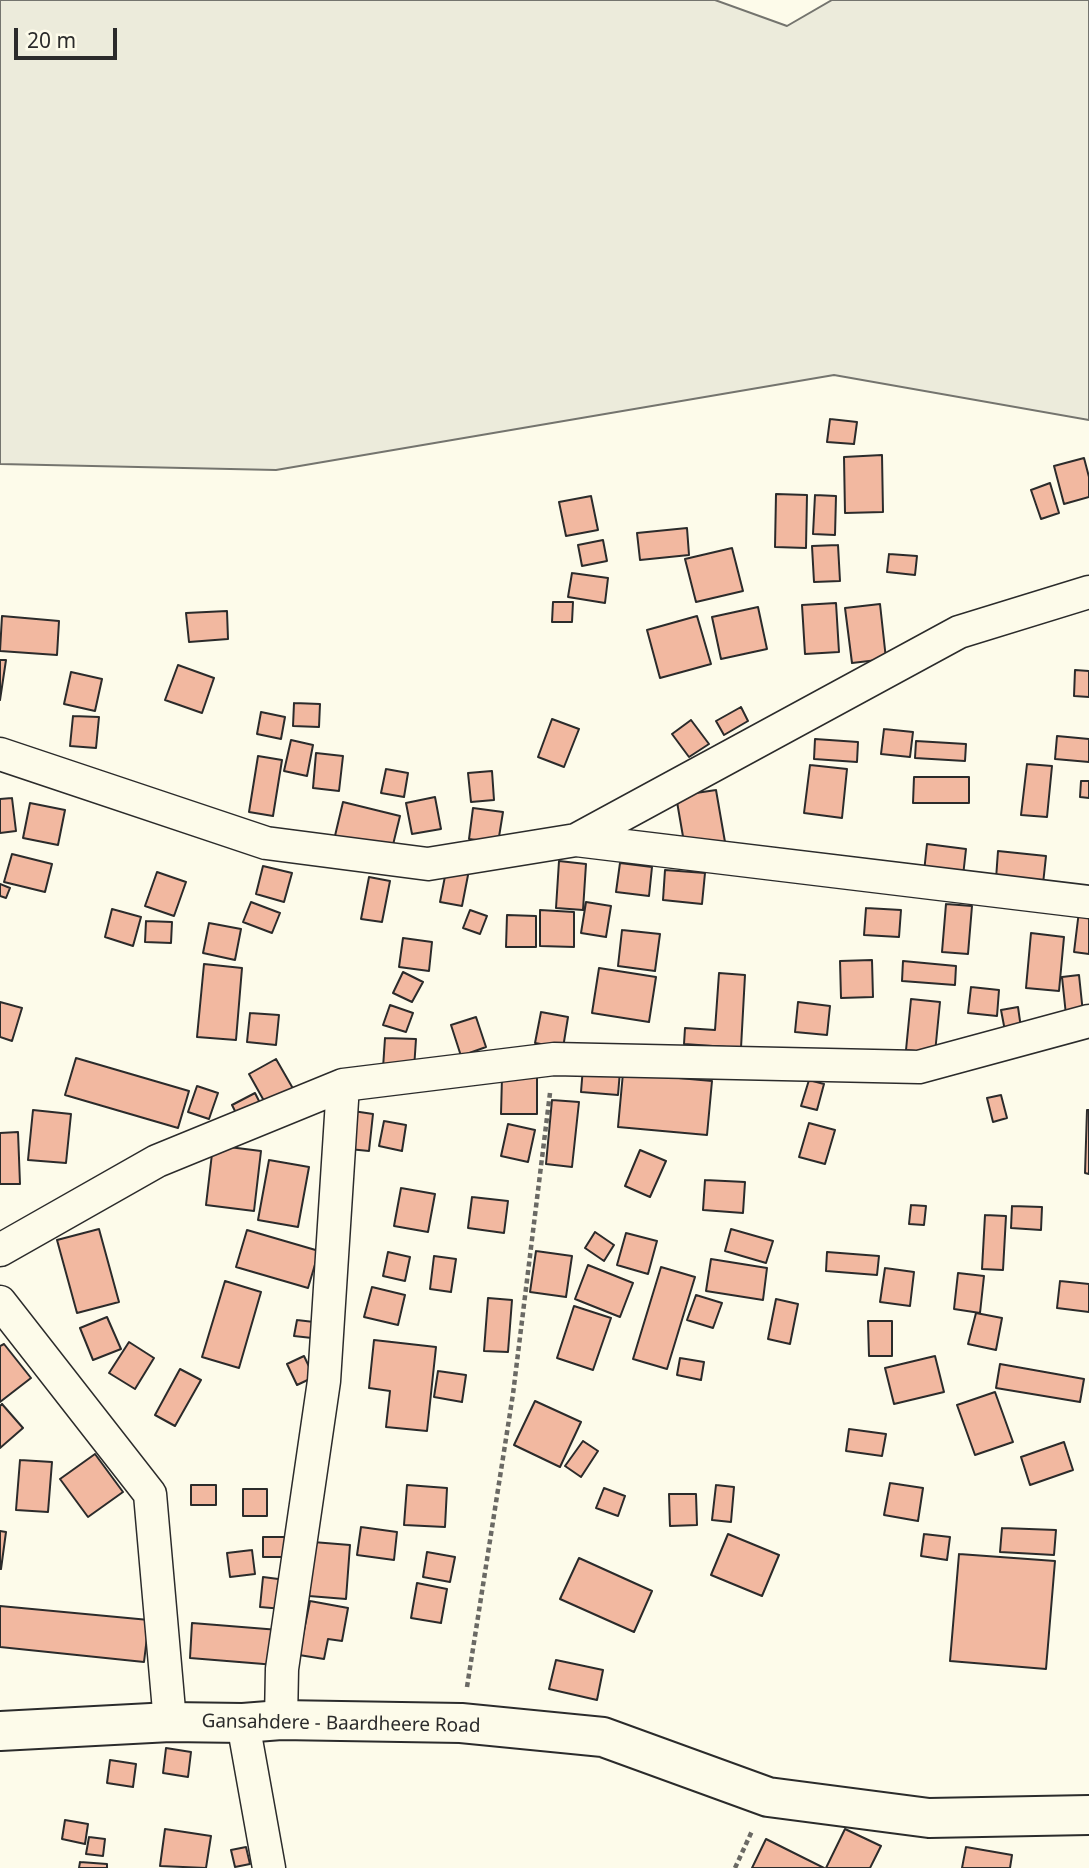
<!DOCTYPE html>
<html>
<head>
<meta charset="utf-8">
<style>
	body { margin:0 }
	#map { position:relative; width:1089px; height:1868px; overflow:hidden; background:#fdfbea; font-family:"Noto Sans",sans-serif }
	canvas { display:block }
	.scale { position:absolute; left:14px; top:28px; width:103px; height:32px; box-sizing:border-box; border:4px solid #2b2b2b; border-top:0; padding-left:9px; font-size:21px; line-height:24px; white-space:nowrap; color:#2b2b2b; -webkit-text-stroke:5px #fdfbea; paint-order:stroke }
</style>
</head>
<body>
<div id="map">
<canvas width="1089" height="1868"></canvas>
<div class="scale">20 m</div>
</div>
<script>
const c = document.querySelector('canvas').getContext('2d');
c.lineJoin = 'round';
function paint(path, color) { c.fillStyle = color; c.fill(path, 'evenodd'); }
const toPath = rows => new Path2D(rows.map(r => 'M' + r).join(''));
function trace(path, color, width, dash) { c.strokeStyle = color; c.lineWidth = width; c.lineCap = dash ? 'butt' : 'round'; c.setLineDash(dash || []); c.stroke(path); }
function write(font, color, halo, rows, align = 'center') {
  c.font = font + ' "Noto Sans",sans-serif'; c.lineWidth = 5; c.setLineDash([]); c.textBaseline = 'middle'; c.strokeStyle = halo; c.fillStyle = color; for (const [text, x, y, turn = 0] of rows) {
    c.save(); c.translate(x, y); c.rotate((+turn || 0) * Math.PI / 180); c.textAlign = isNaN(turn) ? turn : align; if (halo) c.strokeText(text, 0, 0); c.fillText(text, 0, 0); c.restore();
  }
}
const green = toPath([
	[0,0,715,0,787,26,832,0,1089,0,1089,420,834,375,276,470,0,464,0,0]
]);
paint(green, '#ecebdb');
trace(green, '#74746e', 2);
const building = toPath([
	[830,419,857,422,854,444,827,442,830,419],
	[882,455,883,512,845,513,844,457,882,455],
	[1084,458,1089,477,1089,497,1064,504,1054,466,1084,458],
	[1050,483,1059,513,1041,519,1031,490,1050,483],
	[776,494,807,495,806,548,775,547,776,494],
	[815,495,836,496,835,535,813,534,815,495],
	[591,496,598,530,566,536,559,502,591,496],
	[687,528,689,555,640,560,637,533,687,528],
	[603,540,607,561,582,566,578,545,603,540],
	[838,545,840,581,814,582,812,546,838,545],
	[732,548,743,591,696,602,685,559,732,548],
	[889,554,917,556,915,575,887,572,889,554],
	[572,573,608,578,605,603,568,597,572,573],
	[553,602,573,602,572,622,552,622,553,602],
	[836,603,839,652,805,654,802,605,836,603],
	[880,604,886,659,852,663,845,608,880,604],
	[758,607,767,649,721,659,712,617,758,607],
	[227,611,228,639,189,642,186,613,227,611],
	[2,616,59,621,57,655,0,651,2,616],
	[697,616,711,664,660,678,647,630,697,616],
	[0,660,6,660,0,700,0,660],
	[178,665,214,678,202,713,165,700,178,665],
	[1075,670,1089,671,1089,697,1074,696,1075,670],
	[71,672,102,679,95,711,64,704,71,672],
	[294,703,320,704,319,727,293,726,294,703],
	[741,707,748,721,724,735,716,721,741,707],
	[261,712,285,717,281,739,257,734,261,712],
	[73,716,99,717,96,748,70,746,73,716],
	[552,719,579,729,564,767,538,757,552,719],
	[691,720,709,744,689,757,672,734,691,720],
	[884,729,913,732,910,757,881,754,884,729],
	[1057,736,1089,739,1089,762,1055,759,1057,736],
	[815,739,858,742,857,762,814,759,815,739],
	[291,740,313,745,307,776,284,771,291,740],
	[916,741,966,744,965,761,915,758,916,741],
	[316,753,343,756,339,791,313,788,316,753],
	[258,756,282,760,273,816,249,812,258,756],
	[1027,764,1052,766,1047,817,1021,815,1027,764],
	[810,765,847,769,842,818,804,813,810,765],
	[386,769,408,773,404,797,381,793,386,769],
	[492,771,494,800,471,802,468,773,492,771],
	[914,777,969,777,969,803,913,803,914,777],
	[1081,781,1089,781,1089,798,1080,797,1081,781],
	[716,790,725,842,685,848,676,796,716,790],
	[435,797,441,829,412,834,406,803,435,797],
	[12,798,16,831,0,833,0,799,12,798],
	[343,802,400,816,391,853,334,840,343,802],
	[30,803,65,810,58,845,23,838,30,803],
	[473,808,503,812,498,843,469,839,473,808],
	[927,844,966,849,963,876,924,872,927,844],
	[998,851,1046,856,1043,884,996,879,998,851],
	[12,854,52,864,45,892,4,882,12,854],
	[559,861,586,864,583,910,556,908,559,861],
	[620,863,652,867,649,896,616,892,620,863],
	[263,866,292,873,284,902,256,894,263,866],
	[447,866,469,870,462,906,440,902,447,866],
	[665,870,705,873,702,904,663,900,665,870],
	[157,872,186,882,174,916,145,906,157,872],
	[369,877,390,881,382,922,361,919,369,877],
	[0,884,10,888,6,898,0,896,0,884],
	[251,902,280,913,272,933,243,922,251,902],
	[586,902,611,906,606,937,581,933,586,902],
	[946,904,972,906,968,954,942,952,946,904],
	[866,908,901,910,899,937,864,935,866,908],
	[112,909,141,917,133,946,105,937,112,909],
	[470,910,487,916,480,934,463,928,470,910],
	[540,910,574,912,574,947,540,946,540,910],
	[1079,911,1089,913,1089,954,1074,952,1079,911],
	[507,915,536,916,536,947,506,947,507,915],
	[146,921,172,922,171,943,145,942,146,921],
	[209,923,241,929,235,960,203,953,209,923],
	[622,930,660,934,655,971,618,966,622,930],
	[1031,933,1064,937,1059,991,1026,988,1031,933],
	[403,938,432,942,429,971,399,967,403,938],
	[872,960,873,997,841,998,840,961,872,960],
	[903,961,956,966,955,985,902,981,903,961],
	[204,964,242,968,236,1040,197,1037,204,964],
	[599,968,656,977,649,1022,592,1013,599,968],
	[403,972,423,982,412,1002,393,993,403,972],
	[719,973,745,975,741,1048,684,1044,685,1028,715,1030,719,973],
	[1079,975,1083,1013,1066,1015,1062,977,1079,975],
	[971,987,999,990,997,1016,968,1013,971,987],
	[911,999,940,1002,935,1053,906,1050,911,999],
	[0,1002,22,1008,12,1041,0,1037,0,1002],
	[798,1002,830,1006,827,1035,795,1032,798,1002],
	[390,1005,413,1013,406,1032,383,1025,390,1005],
	[1018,1007,1021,1028,1005,1031,1001,1010,1018,1007],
	[541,1012,568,1017,563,1048,535,1043,541,1012],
	[250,1013,279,1015,276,1045,247,1042,250,1013],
	[476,1017,486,1047,461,1056,451,1025,476,1017],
	[385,1038,416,1039,414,1069,383,1068,385,1038],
	[76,1058,189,1091,178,1128,65,1095,76,1058],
	[276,1059,295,1092,268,1108,249,1074,276,1059],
	[583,1067,620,1071,618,1095,581,1092,583,1067],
	[623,1073,712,1081,707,1135,618,1127,623,1073],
	[502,1077,537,1077,537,1114,501,1114,502,1077],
	[809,1080,824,1084,817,1110,801,1106,809,1080],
	[197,1086,218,1093,209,1119,188,1112,197,1086],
	[255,1093,265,1113,242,1125,232,1105,255,1093],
	[1001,1095,1007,1118,993,1122,987,1098,1001,1095],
	[552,1100,579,1102,572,1167,546,1164,552,1100],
	[33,1110,71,1114,66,1163,28,1160,33,1110],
	[1087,1110,1089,1110,1089,1174,1085,1173,1087,1110],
	[353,1111,373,1114,369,1151,349,1149,353,1111],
	[384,1121,406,1125,402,1151,379,1146,384,1121],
	[809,1123,835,1130,825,1164,799,1157,809,1123],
	[508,1124,535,1130,528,1162,501,1156,508,1124],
	[18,1132,20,1184,0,1184,0,1133,18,1132],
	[213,1145,261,1151,254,1211,206,1205,213,1145],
	[640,1150,666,1161,650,1197,625,1186,640,1150],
	[269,1160,309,1167,298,1227,258,1220,269,1160],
	[705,1180,745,1182,743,1213,703,1210,705,1180],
	[401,1188,435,1194,428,1232,394,1226,401,1188],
	[472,1197,508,1201,504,1233,468,1228,472,1197],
	[911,1205,926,1206,924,1225,909,1224,911,1205],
	[1012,1206,1042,1207,1041,1230,1011,1228,1012,1206],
	[985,1215,1006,1216,1003,1270,982,1269,985,1215],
	[99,1229,119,1302,77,1313,57,1240,99,1229],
	[731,1229,773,1241,766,1263,725,1251,731,1229],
	[247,1230,319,1251,308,1288,236,1267,247,1230],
	[595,1232,614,1245,604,1261,585,1248,595,1232],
	[626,1233,657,1241,648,1274,617,1265,626,1233],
	[536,1251,572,1256,566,1297,530,1292,536,1251],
	[388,1252,410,1257,405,1281,383,1276,388,1252],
	[827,1252,879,1256,877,1275,826,1271,827,1252],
	[434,1256,456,1259,451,1292,430,1289,434,1256],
	[711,1259,767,1268,763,1300,706,1291,711,1259],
	[588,1265,633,1283,620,1317,575,1299,588,1265],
	[661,1267,695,1277,667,1369,633,1359,661,1267],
	[885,1268,914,1272,910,1306,880,1302,885,1268],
	[958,1273,984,1276,980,1313,954,1309,958,1273],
	[225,1281,261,1292,239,1368,202,1357,225,1281],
	[1060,1281,1089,1284,1089,1312,1057,1308,1060,1281],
	[372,1287,405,1295,398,1325,364,1317,372,1287],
	[696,1295,722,1303,713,1328,687,1320,696,1295],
	[488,1298,512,1300,508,1352,484,1351,488,1298],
	[776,1299,798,1304,790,1344,768,1339,776,1299],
	[574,1306,611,1318,593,1370,557,1358,574,1306],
	[976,1313,1002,1318,996,1350,968,1344,976,1313],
	[107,1317,121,1349,93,1360,80,1328,107,1317],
	[297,1320,314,1322,312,1338,294,1336,297,1320],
	[868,1321,892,1321,892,1356,869,1356,868,1321],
	[374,1340,436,1347,427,1431,386,1427,390,1391,369,1388,374,1340],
	[129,1342,154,1358,135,1389,109,1373,129,1342],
	[4,1344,31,1378,0,1402,0,1346,4,1344],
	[304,1356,314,1377,297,1385,287,1364,304,1356],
	[935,1356,944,1392,894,1404,885,1368,935,1356],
	[680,1358,704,1362,701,1380,677,1375,680,1358],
	[1000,1364,1084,1379,1080,1402,996,1388,1000,1364],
	[180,1369,201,1380,175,1426,155,1415,180,1369],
	[438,1371,466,1375,462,1402,434,1397,438,1371],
	[995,1392,1013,1442,975,1455,957,1405,995,1392],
	[535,1401,581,1422,560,1467,514,1445,535,1401],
	[2,1404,23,1428,0,1448,0,1406,2,1404],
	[849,1429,886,1434,882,1456,846,1451,849,1429],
	[583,1441,598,1451,581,1477,565,1466,583,1441],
	[1064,1442,1073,1470,1030,1485,1021,1457,1064,1442],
	[95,1454,123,1492,88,1517,60,1479,95,1454],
	[20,1460,52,1462,48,1512,16,1510,20,1460],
	[890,1483,923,1488,918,1521,884,1515,890,1483],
	[191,1485,216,1485,216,1505,191,1505,191,1485],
	[407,1485,447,1488,445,1527,404,1525,407,1485],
	[716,1485,734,1487,731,1522,712,1520,716,1485],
	[604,1488,625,1496,618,1516,596,1508,604,1488],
	[243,1489,267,1489,267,1516,243,1516,243,1489],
	[669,1494,696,1494,697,1525,670,1526,669,1494],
	[361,1527,397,1532,394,1560,357,1555,361,1527],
	[1002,1528,1056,1530,1054,1555,1000,1552,1002,1528],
	[0,1531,6,1532,1,1569,0,1569,0,1531],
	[728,1534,779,1555,762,1596,711,1575,728,1534],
	[924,1534,950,1537,947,1560,921,1556,924,1534],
	[263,1537,287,1537,286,1557,263,1557,263,1537],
	[313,1542,350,1545,346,1599,309,1596,313,1542],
	[252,1550,255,1574,230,1577,227,1553,252,1550],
	[427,1552,455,1557,450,1582,423,1577,427,1552],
	[959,1554,1055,1561,1046,1669,950,1661,959,1554],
	[579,1558,652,1591,634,1632,560,1599,579,1558],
	[263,1577,286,1580,283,1609,260,1607,263,1577],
	[417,1583,447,1589,441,1623,411,1618,417,1583],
	[310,1601,348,1608,342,1641,328,1639,324,1659,299,1655,310,1601],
	[0,1606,149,1620,144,1662,0,1647,0,1606],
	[192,1623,279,1630,276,1665,190,1658,192,1623],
	[556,1660,603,1670,597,1700,549,1689,556,1660],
	[166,1748,191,1752,188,1777,163,1773,166,1748],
	[110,1760,136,1764,133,1787,107,1783,110,1760],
	[65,1820,88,1824,85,1844,62,1839,65,1820],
	[165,1829,211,1836,206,1868,160,1866,165,1829],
	[845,1829,881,1846,870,1868,826,1868,845,1829],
	[89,1837,105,1839,103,1856,86,1854,89,1837],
	[766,1839,824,1868,752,1868,766,1839],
	[246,1847,250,1864,235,1867,231,1850,246,1847],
	[966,1847,1012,1855,1010,1868,962,1868,966,1847],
	[80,1862,107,1864,107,1868,79,1868,80,1862]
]);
paint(building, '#f2b8a0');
trace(building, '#2b2b2b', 2);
const minor = toPath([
	[0,754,266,843,428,864,576,840,1089,902],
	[576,840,959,632,1089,592],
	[0,1250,157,1161,343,1085,554,1059,919,1067,1089,1021],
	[0,1302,150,1494,170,1722],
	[281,1720,282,1669,324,1381,343,1085],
	[243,1723,269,1868]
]);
const secondary = toPath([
	[0,1731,170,1722,243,1723,281,1720,461,1723,603,1737,768,1797,929,1818,1089,1815]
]);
trace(minor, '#2b2b2b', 35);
trace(secondary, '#2b2b2b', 42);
trace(toPath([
	[467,1687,513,1394,550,1093],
	[735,1868,752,1831]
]), '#6a6964', 4.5, [5, 3.5]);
trace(minor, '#fdfbea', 32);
trace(secondary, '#fdfbea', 38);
write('19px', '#2b2b2b', '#fdfbea', [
	["Gansahdere - Baardheere Road",341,1724,1]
]);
</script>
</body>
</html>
